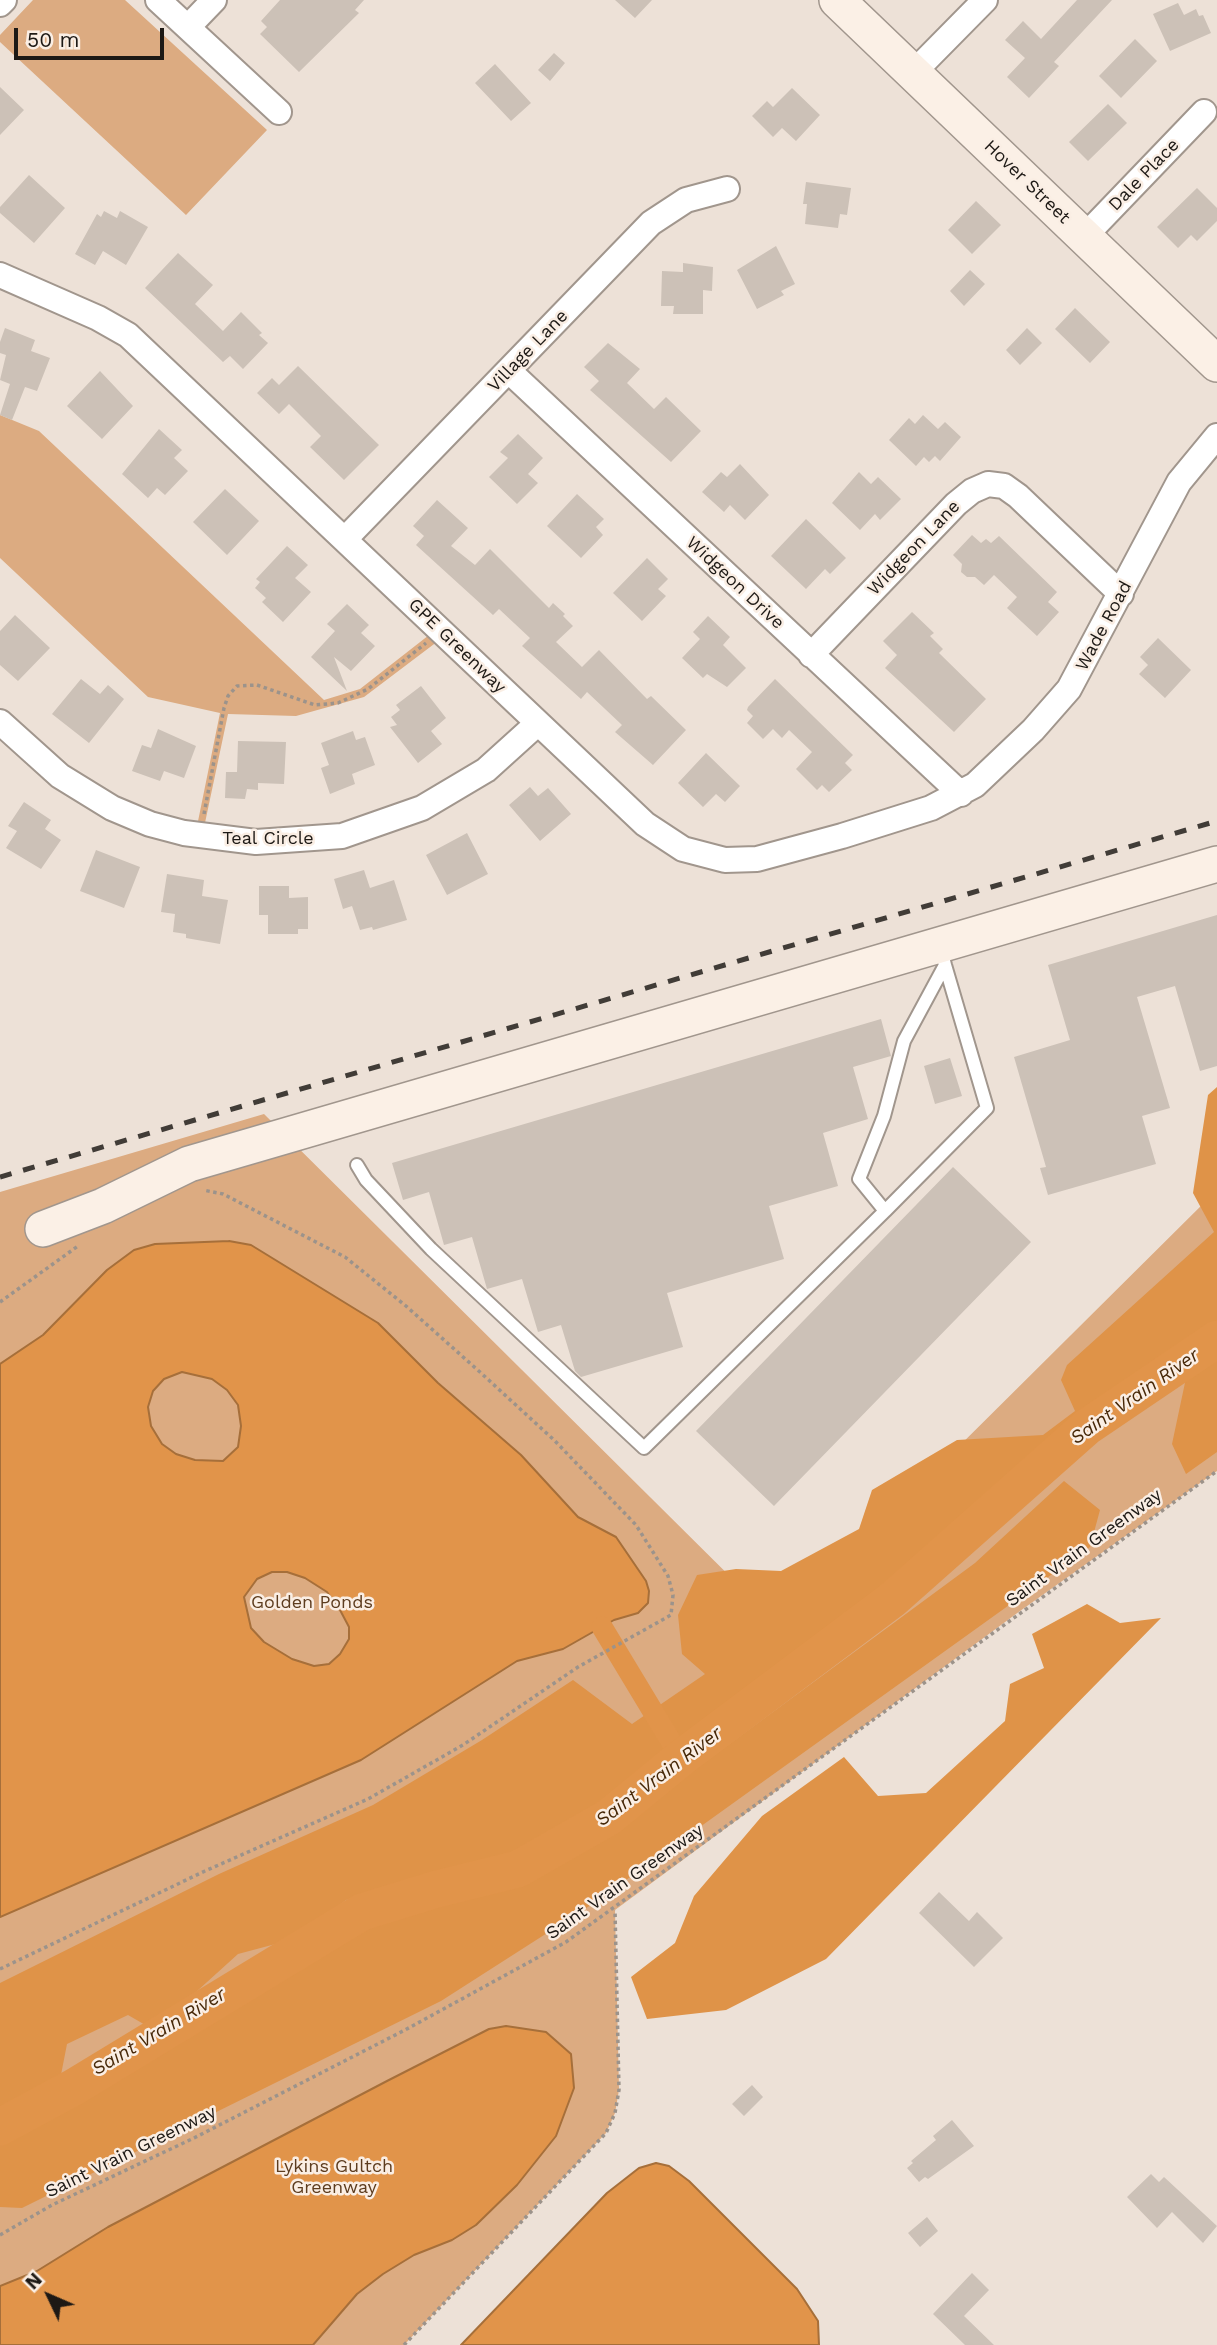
<!DOCTYPE html>
<html>
<head>
<meta charset="utf-8">
<style>
	body { margin:0 }
	#map { position:relative; width:1217px; height:2345px; overflow:hidden; background:#ede1d7; font-family:"Work Sans",sans-serif }
	canvas { display:block }
	.north { position:absolute; left:14px; top:2261px; width:70px; height:70px; -webkit-text-stroke:5px #faeee4; paint-order:stroke; rotate:314deg; font-size:19px; font-weight:700; line-height:28px; text-align:center; color:#1d1915 }
	.north::after { content:''; display:block; margin:auto; width:24px; height:32px; background:#1d1915; clip-path:polygon(50% 0,100% 100%,50% 72%,0 100%) }
	.scale { position:absolute; left:14px; top:28px; width:150px; height:32px; box-sizing:border-box; border:4px solid #1d1915; border-top:0; padding-left:9px; font-size:21px; line-height:24px; white-space:nowrap; color:#1d1915; -webkit-text-stroke:5px #faeee4; paint-order:stroke }
</style>
</head>
<body>
<div id="map">
<canvas width="1217" height="2345"></canvas>
<div class="north">N</div>
<div class="scale">50 m</div>
</div>
<script>
const c = document.querySelector('canvas').getContext('2d');
c.lineJoin = 'round';
function paint(path, color) { c.fillStyle = color; c.fill(path, 'evenodd'); }
const toPath = rows => new Path2D(rows.map(r => 'M' + r).join(''));
function trace(path, color, width, dash) { c.strokeStyle = color; c.lineWidth = width; c.lineCap = dash ? 'butt' : 'round'; c.setLineDash(dash || []); c.stroke(path); }
function write(font, color, halo, rows, align = 'center') {
  c.font = font + ' "Work Sans",sans-serif'; c.lineWidth = 5; c.setLineDash([]); c.textBaseline = 'middle'; c.strokeStyle = halo; c.fillStyle = color; for (const [text, x, y, turn = 0] of rows) {
    c.save(); c.translate(x, y); c.rotate((+turn || 0) * Math.PI / 180); c.textAlign = isNaN(turn) ? turn : align; if (halo) c.strokeText(text, 0, 0); c.fillText(text, 0, 0); c.restore();
  }
}
paint(toPath([
	[33,0,125,0,267,130,186,215,0,42,0,35],
	[0,415,39,431,324,700,360,689,438,628,446,635,364,697,296,716,228,714,202,837,195,836,220,713,148,697,0,558],
	[264,1114,779,1625,1217,1190,1217,1471,1020,1611,615,1910,619,2090,615,2113,606,2133,404,2345,0,2345,0,1192]
]), '#dcab81');
paint(toPath([
	[1217,1087,1217,1321,1077,1428,857,1614,605,1805,522,1855,445,1871,346,1900,298,1938,238,1954,154,2030,128,2015,67,2044,60,2080,0,2112,0,1983,219,1874,373,1805,482,1740,573,1680,632,1724,705,1674,682,1654,678,1615,697,1575,736,1569,781,1571,859,1529,872,1490,957,1440,1043,1435,1075,1411,1061,1380,1067,1365,1214,1232,1193,1193,1208,1095],
	[1217,1359,1217,1452,1186,1474,1172,1444,1186,1378],
	[1064,1481,1100,1510,1090,1547,594,1903,441,2001,22,2208,0,2207,0,2136,364,1925,519,1883,617,1827,975,1563],
	[1087,1604,1120,1623,1161,1618,826,1959,726,2010,647,2019,631,1977,675,1943,694,1896,762,1816,844,1757,878,1796,926,1793,1005,1721,1010,1684,1044,1668,1032,1634]
]), '#df9348');
const water = toPath([
	[229,1241,251,1245,378,1323,438,1383,521,1455,578,1517,616,1537,646,1581,649,1591,648,1603,638,1613,614,1620,563,1649,517,1661,361,1760,0,1917,0,1364,43,1335,107,1270,134,1250,155,1244,229,1241],
	[182,1372,212,1379,227,1390,238,1405,241,1426,238,1447,223,1461,195,1460,176,1454,162,1444,151,1426,148,1407,153,1391,164,1379,182,1372],
	[272,1572,287,1572,305,1578,327,1592,340,1610,349,1627,349,1639,340,1654,329,1664,314,1666,292,1659,264,1642,251,1628,244,1597,257,1579,272,1572],
	[506,2026,546,2032,571,2054,574,2088,556,2136,517,2185,476,2225,452,2240,414,2255,383,2274,357,2294,313,2345,0,2345,0,2286,37,2271,108,2227,387,2081,489,2029,506,2026],
	[656,2163,669,2166,689,2181,797,2289,818,2321,819,2345,461,2345,607,2193,639,2168,656,2163]
]);
paint(water, '#e1944a');
trace(water, '#a66f3a', 2);
trace(toPath([
	[602,1627,681,1758]
]), '#e1944a', 21);
trace(toPath([
	[0,2127,74,2087,362,1912,437,1889,518,1869,609,1817,681,1758,893,1599,1087,1427,1217,1339]
]), '#e1944a', 37);
paint(toPath([
	[280,0,364,0,355,10,359,13,299,72,260,34,267,27,261,21],
	[615,0,652,0,635,18],
	[1077,0,1112,0,1054,62,1059,66,1029,98,1007,77,1025,58,1005,40,1023,21,1041,39],
	[1178,3,1184,15,1196,9,1199,16,1203,15,1211,33,1170,51,1153,14],
	[1135,39,1157,61,1121,98,1099,76],
	[554,53,565,63,550,81,538,70],
	[495,64,531,103,511,121,475,83],
	[0,87,24,110,0,135],
	[792,88,820,115,796,141,782,128,773,137,752,116,767,101,773,107],
	[1108,104,1127,123,1088,161,1069,142],
	[29,175,65,208,34,243,0,213,0,207],
	[806,182,851,188,847,215,840,214,838,228,805,224,807,204,803,204],
	[1197,188,1217,208,1217,221,1197,241,1191,235,1178,248,1157,227],
	[976,201,1001,225,972,254,948,230],
	[104,211,117,218,120,211,148,227,126,265,103,251,95,265,75,254,97,214,101,217],
	[776,246,795,284,781,291,784,295,757,309,737,270],
	[178,253,213,285,195,304,223,331,241,312,262,333,259,335,268,343,243,369,230,356,223,362,145,288],
	[683,263,713,267,712,291,703,290,703,314,673,314,674,306,661,306,662,271,683,272],
	[970,270,985,284,964,306,950,291],
	[1075,308,1110,342,1090,363,1055,329],
	[5,328,35,340,31,351,50,358,37,391,25,387,12,420,0,415,10,384,0,380,6,355,0,353,0,342],
	[1027,328,1042,343,1020,365,1006,350],
	[608,343,640,369,627,383,654,409,666,397,701,431,671,462,590,390,599,381,584,367],
	[298,366,379,445,344,480,310,447,321,436,289,404,279,414,257,393,272,378,279,385],
	[100,371,133,406,102,439,67,406],
	[923,415,938,429,945,422,961,437,940,461,935,456,929,462,924,457,916,466,889,440,909,418,915,424],
	[159,429,182,450,174,458,188,471,165,495,157,488,148,498,122,474],
	[518,434,543,458,528,474,538,483,517,504,489,477,508,458,500,452],
	[740,464,769,495,745,520,730,505,724,512,702,492,721,472,727,477],
	[859,472,871,484,878,477,901,499,880,520,875,514,860,530,832,503],
	[225,489,259,521,227,555,193,522],
	[577,494,604,519,596,527,603,535,581,558,547,526],
	[437,500,468,528,451,546,475,565,490,549,549,608,553,603,565,614,563,616,573,626,556,642,582,667,599,650,647,699,651,696,686,730,653,765,615,732,622,725,587,692,581,699,522,646,530,638,499,609,493,615,416,545,424,536,413,526],
	[806,519,846,558,830,574,825,569,806,589,771,556],
	[972,535,981,543,986,539,991,543,999,536,1057,592,1048,602,1059,612,1037,636,1007,608,1017,597,994,575,984,585,975,577,967,577,961,572,962,564,953,555],
	[287,546,308,565,295,578,311,592,283,622,262,602,266,598,255,588,260,582,256,579],
	[647,558,668,579,658,589,666,596,642,621,613,593],
	[347,604,369,625,361,633,375,646,351,671,334,657,347,691,311,657,335,631,327,624],
	[912,612,934,633,930,636,943,649,939,653,986,699,954,732,885,668,897,655,883,641],
	[15,615,50,648,18,681,0,665,0,631],
	[708,616,730,637,723,645,746,668,727,687,707,674,703,678,682,658,700,639,693,632],
	[1158,638,1191,670,1165,698,1139,674,1148,665,1140,657],
	[81,679,100,694,108,685,124,699,89,743,52,714],
	[775,679,853,755,845,763,852,770,829,792,822,785,817,790,796,769,812,752,789,730,782,738,773,729,763,739,747,723,753,716,747,710,748,707],
	[421,686,446,718,431,731,442,744,418,763,390,727,397,725,391,717,400,710,396,705],
	[158,729,196,746,184,778,164,771,160,781,132,771,142,745,151,748],
	[353,731,356,740,365,737,375,765,352,774,355,784,330,794,321,768,329,765,321,743],
	[238,741,286,742,284,784,258,783,258,790,247,789,245,799,225,798,226,772,237,772],
	[706,753,740,786,725,802,716,794,703,807,678,783],
	[530,787,538,796,548,788,571,814,540,841,509,805],
	[24,802,51,820,45,829,61,840,41,869,6,848,17,831,8,826],
	[467,833,488,874,447,895,426,855],
	[96,850,140,867,124,908,80,891],
	[364,870,370,888,394,880,407,920,373,930,372,927,360,930,352,906,343,909,334,879],
	[167,874,204,880,202,896,228,900,220,944,186,938,186,934,173,932,175,914,161,912],
	[259,886,289,886,289,898,308,897,308,929,298,929,298,934,268,934,268,915,259,915],
	[1217,915,1217,1066,1200,1071,1175,986,1137,997,1170,1108,1142,1116,1156,1164,1048,1195,1040,1168,1046,1167,1014,1057,1070,1040,1048,965],
	[881,1019,891,1056,853,1067,868,1119,823,1133,838,1186,769,1206,784,1259,667,1293,683,1347,581,1377,575,1371,561,1325,538,1332,522,1279,487,1289,472,1237,444,1245,429,1192,403,1200,392,1163],
	[950,1058,962,1096,935,1104,924,1066],
	[953,1167,1031,1242,774,1506,696,1431],
	[939,1892,969,1921,977,1912,1003,1938,974,1967,919,1913],
	[752,2085,763,2097,744,2116,732,2104],
	[952,2120,974,2146,928,2179,925,2177,919,2182,907,2168,913,2163,911,2161,936,2140,933,2136],
	[1151,2174,1159,2182,1164,2177,1217,2226,1203,2243,1172,2212,1157,2228,1127,2197],
	[927,2217,938,2231,920,2247,908,2233],
	[972,2273,989,2290,964,2316,994,2345,965,2345,933,2314]
]), '#ccc1b7');
const lane = toPath([
	[940,945,945,965,987,1108,885,1211,859,1179,884,1116,904,1041,945,965],
	[357,1165,366,1180,431,1249,644,1448,885,1211]
]);
const street = toPath([
	[158,0,279,112],
	[0,4,4,0],
	[188,27,214,0],
	[913,73,985,0],
	[1084,237,1204,112],
	[0,275,98,318,128,335,645,824,683,849,725,860,757,859,842,836,931,808,975,785,1033,730,1069,689,1179,482,1217,436],
	[509,371,961,794],
	[346,538,651,223,686,200,727,189],
	[811,655,956,504,972,491,988,484,1004,486,1018,496,1121,594],
	[0,722,60,776,112,808,150,824,184,833,256,842,342,836,422,808,486,770,538,723]
]);
const secondary = toPath([
	[837,0,1217,364],
	[43,1229,103,1206,189,1164,1217,864]
]);
trace(lane, '#a1968d', 16);
trace(street, '#a1968d', 28);
trace(secondary, '#a1968d', 38);
trace(toPath([
	[204,814,224,708,228,696,237,686,257,685,315,705,338,703,368,689,426,643],
	[0,1302,78,1246],
	[0,1969,205,1871,368,1799,463,1745,578,1667,671,1615,673,1595,668,1576,636,1525,554,1440,481,1373,406,1306,345,1257,223,1194,203,1190],
	[0,2235,52,2205,194,2138,405,2030,566,1942,1217,1471],
	[404,2345,606,2133,615,2113,619,2090,615,1910]
]), '#9c938b', 3.5, [3.5, 3.5]);
trace(lane, '#fff', 12);
trace(street, '#fff', 24);
trace(secondary, '#fbf0e6', 35);
trace(toPath([
	[0,1177,1217,821]
]), '#413c37', 5, [12, 12]);
write('18px', '#1d1915', '#faeee4', [
	["Dale Place",1144,175,-46],
	["Hover Street",1027,182,44],
	["Village Lane",528,351,-46],
	["Widgeon Lane",914,548,-46],
	["Widgeon Drive",735,583,43],
	["Wade Road",1104,626,-62],
	["GPE Greenway",457,646,44],
	["Teal Circle",268,839],
	["Saint Vrain Greenway",1084,1548,-36],
	["Saint Vrain Greenway",625,1882,-35],
	["Saint Vrain Greenway",131,2152,-26]
]);
write('18px', '#5d3c1e', '#faeee4', [
	["Golden Ponds",312,1603],
	["Lykins Gultch",334,2167],
	["Greenway",334,2188]
]);
write('italic 19px', '#472808', '#faeee4', [
	["Saint Vrain River",1135,1397,-35],
	["Saint Vrain River",659,1777,-37],
	["Saint Vrain River",159,2032,-31]
]);
</script>
</body>
</html>
